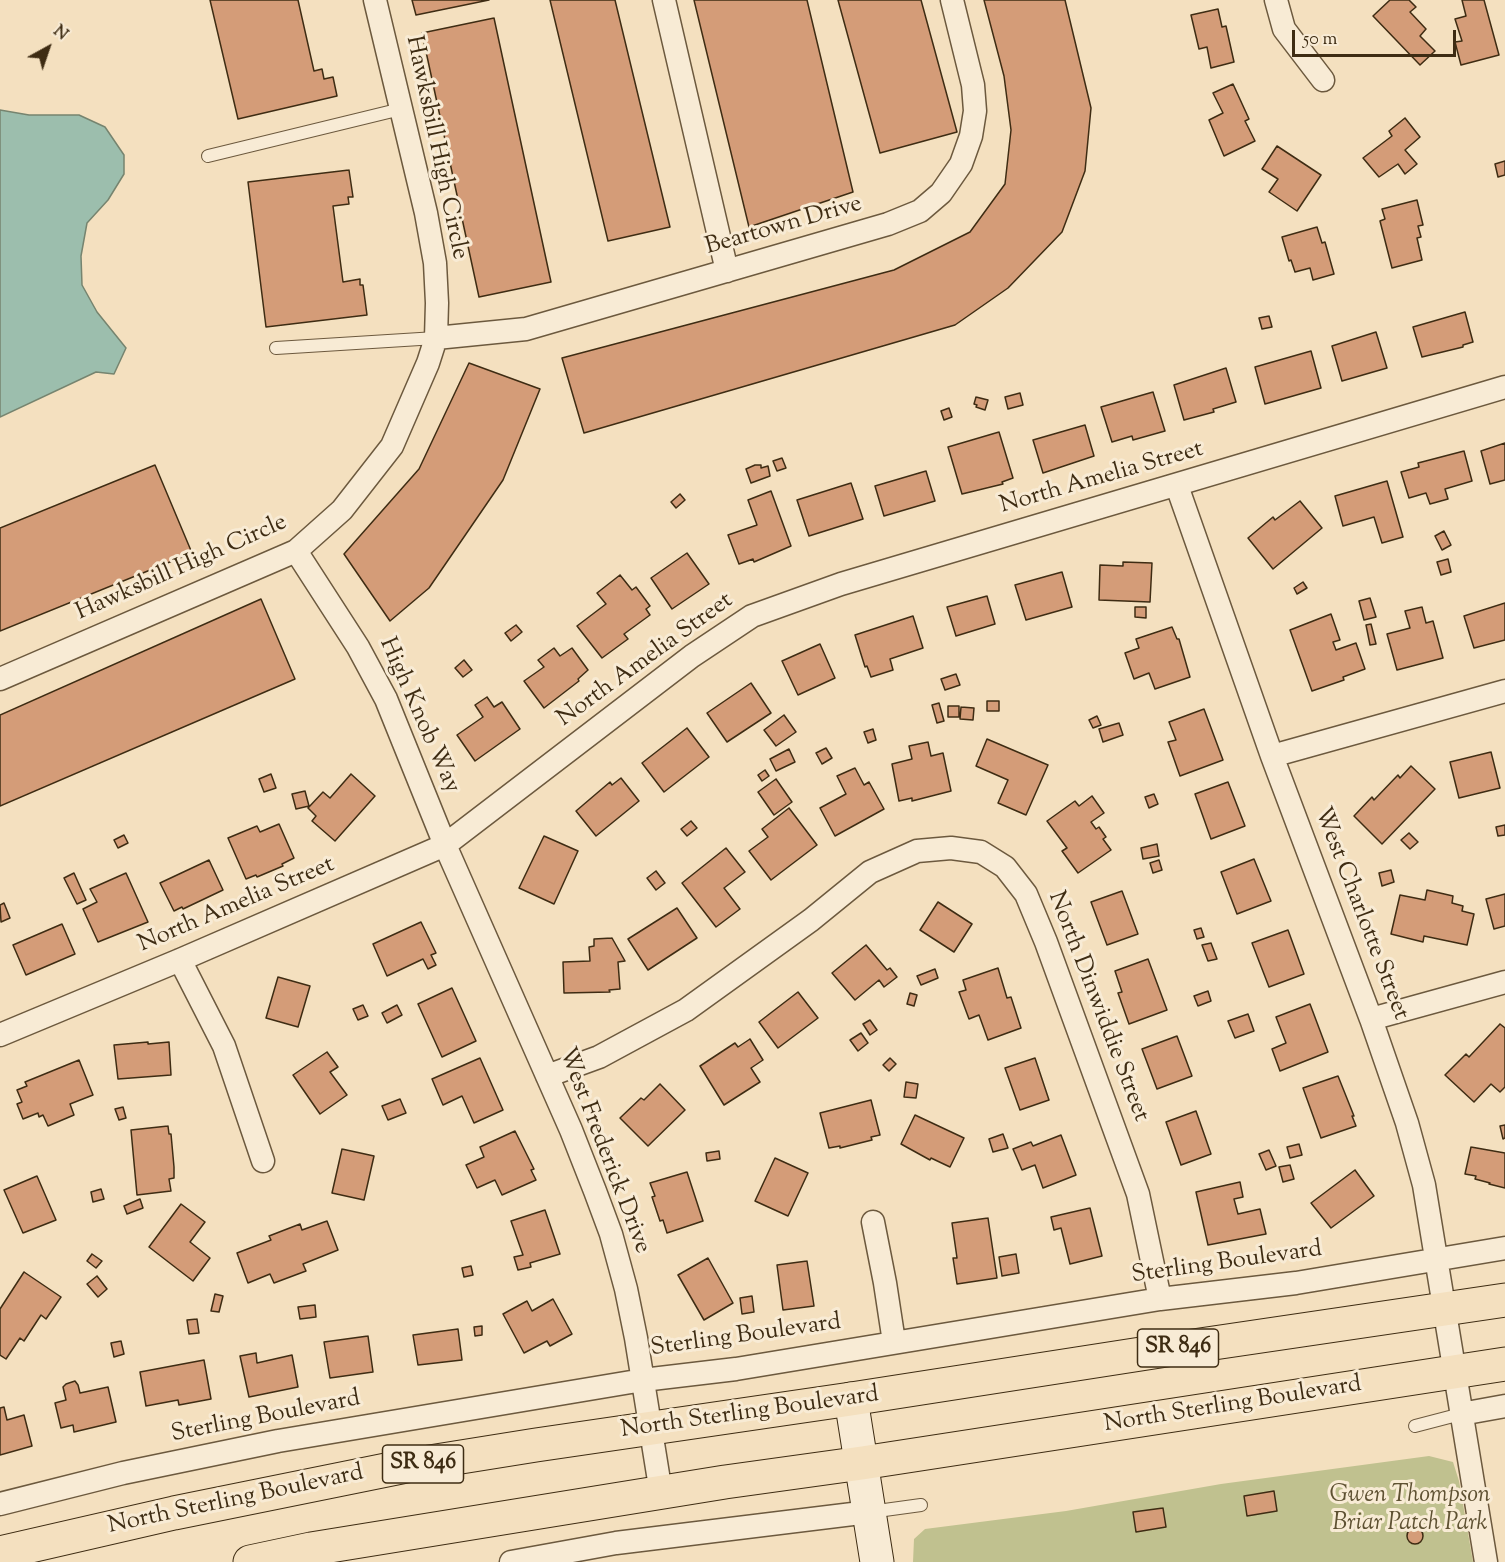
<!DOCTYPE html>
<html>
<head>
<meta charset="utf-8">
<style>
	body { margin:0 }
	#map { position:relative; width:1505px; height:1562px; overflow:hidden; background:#f4e0bf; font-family:"Sorts Mill Goudy",serif }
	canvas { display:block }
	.north { position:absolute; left:18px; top:18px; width:60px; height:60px; -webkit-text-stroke:4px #f8ebd5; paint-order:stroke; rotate:40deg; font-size:16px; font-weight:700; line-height:24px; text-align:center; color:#3e2c13 }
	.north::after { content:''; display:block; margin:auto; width:21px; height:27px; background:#3e2c13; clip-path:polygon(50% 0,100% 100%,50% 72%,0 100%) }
	.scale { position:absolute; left:1292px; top:30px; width:164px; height:27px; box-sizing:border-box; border:3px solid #3e2c13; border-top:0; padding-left:8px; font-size:18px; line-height:21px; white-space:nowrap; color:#3e2c13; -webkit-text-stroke:4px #f8ebd5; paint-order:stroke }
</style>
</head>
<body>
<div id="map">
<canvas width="1505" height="1562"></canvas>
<div class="north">N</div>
<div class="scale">50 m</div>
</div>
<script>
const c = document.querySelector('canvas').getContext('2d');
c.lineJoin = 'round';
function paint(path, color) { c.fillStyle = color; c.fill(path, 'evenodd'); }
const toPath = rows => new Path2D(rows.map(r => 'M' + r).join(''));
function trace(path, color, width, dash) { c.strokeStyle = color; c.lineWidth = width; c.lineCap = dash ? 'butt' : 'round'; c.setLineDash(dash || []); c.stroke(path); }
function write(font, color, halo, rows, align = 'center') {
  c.font = font + ' "Sorts Mill Goudy",serif'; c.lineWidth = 6; c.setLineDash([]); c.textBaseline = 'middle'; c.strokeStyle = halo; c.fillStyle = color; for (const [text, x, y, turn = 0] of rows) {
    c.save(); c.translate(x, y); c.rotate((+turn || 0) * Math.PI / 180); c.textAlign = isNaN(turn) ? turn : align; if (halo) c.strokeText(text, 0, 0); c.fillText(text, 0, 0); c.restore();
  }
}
paint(toPath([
	[1429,1456,1453,1462,1459,1481,1473,1562,913,1562,914,1539,925,1529,1066,1511,1221,1484]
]), '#c0c18f');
const water = toPath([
	[0,110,29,115,79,115,105,127,124,155,124,174,108,200,87,223,81,256,82,285,97,312,126,348,114,374,96,372,0,417,0,110]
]);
paint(water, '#9cbead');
trace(water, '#76846f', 1.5);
const building = toPath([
	[210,0,298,0,314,71,322,69,324,79,333,77,337,96,238,119,210,0],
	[412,0,489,0,416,15,412,0],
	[550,0,615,0,670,227,608,241,550,0],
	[694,0,807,0,853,192,749,227,694,0],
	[838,0,921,0,957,132,880,153,838,0],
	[984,0,1065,0,1091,108,1085,171,1062,232,1008,288,955,325,584,433,562,358,894,270,970,232,1005,184,1011,130,1004,76,984,0],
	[1390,0,1409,0,1416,7,1410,12,1426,29,1420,36,1435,51,1420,65,1373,16,1390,0],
	[1462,0,1484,0,1499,55,1461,65,1455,42,1462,41,1455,19,1466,16,1462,0],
	[1218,9,1222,27,1226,26,1234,62,1211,68,1207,47,1199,49,1191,15,1218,9],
	[494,18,551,282,479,297,422,33,494,18],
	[1233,84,1249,119,1245,121,1255,141,1224,156,1209,120,1223,113,1213,93,1233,84],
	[1405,118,1420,137,1405,150,1417,164,1405,174,1398,164,1379,177,1363,158,1392,136,1389,131,1405,118],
	[1277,146,1321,175,1297,211,1269,192,1278,179,1262,169,1277,146],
	[1505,161,1505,175,1498,177,1495,164,1505,161],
	[349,170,353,197,348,197,349,204,333,206,343,282,360,279,360,285,363,285,367,315,266,327,248,182,349,170],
	[1417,200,1423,225,1418,226,1421,237,1417,238,1422,260,1392,268,1380,221,1385,219,1382,209,1417,200],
	[1317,227,1322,243,1325,242,1334,274,1313,280,1310,268,1295,272,1291,260,1289,261,1282,237,1317,227],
	[1465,312,1473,342,1463,345,1463,347,1422,357,1413,327,1465,312],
	[1269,316,1272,327,1262,329,1259,318,1269,316],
	[1376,332,1387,368,1342,381,1332,346,1376,332],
	[1311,351,1321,388,1265,404,1255,367,1311,351],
	[469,363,540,389,503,480,429,588,390,621,344,554,419,469,469,363],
	[1226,368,1236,402,1213,409,1214,412,1184,420,1174,385,1226,368],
	[1153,392,1165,431,1133,440,1132,436,1112,442,1101,407,1153,392],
	[1020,393,1023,405,1008,409,1005,397,1020,393],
	[976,397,988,400,985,410,976,407,977,405,974,404,976,397],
	[949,408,952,417,944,420,941,411,949,408],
	[1085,425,1094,456,1043,473,1033,440,1085,425],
	[999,432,1013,478,1002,482,1003,484,962,494,948,447,999,432],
	[1505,443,1505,480,1490,484,1481,451,1505,443],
	[1464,451,1472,481,1445,489,1448,499,1430,504,1426,493,1409,498,1401,472,1419,467,1418,463,1464,451],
	[782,458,786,468,777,471,773,461,782,458],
	[155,465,192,553,0,631,0,528,155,465],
	[755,465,761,465,761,468,768,466,770,476,751,483,746,469,755,465],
	[926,471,935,501,884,516,875,486,926,471],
	[1387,481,1403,537,1382,543,1374,517,1343,526,1335,496,1387,481],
	[851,483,863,519,809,536,797,500,851,483],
	[771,491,791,546,754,562,753,559,739,564,728,535,757,525,748,500,771,491],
	[680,494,685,500,676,508,671,502,680,494],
	[1300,501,1322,528,1273,569,1248,538,1273,517,1275,520,1300,501],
	[1444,531,1451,545,1442,550,1435,536,1444,531],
	[687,553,709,584,672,609,651,578,687,553],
	[1448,559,1451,572,1441,575,1437,562,1448,559],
	[1123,562,1152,563,1150,602,1099,600,1100,565,1123,566,1123,562],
	[1062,572,1072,607,1026,620,1015,585,1062,572],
	[620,575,632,590,636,587,650,606,646,609,650,615,624,634,628,639,602,658,577,626,606,604,597,593,620,575],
	[1303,582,1307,588,1297,594,1294,588,1303,582],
	[987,596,995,624,956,636,947,607,987,596],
	[1370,598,1376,617,1364,620,1359,601,1370,598],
	[261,599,295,679,0,806,0,715,261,599],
	[1505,603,1505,640,1474,648,1464,616,1505,603],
	[1135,607,1146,607,1146,618,1135,617,1135,607],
	[1422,607,1426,623,1433,621,1443,658,1397,670,1387,634,1410,628,1405,611,1422,607],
	[1331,614,1340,640,1333,642,1336,650,1356,643,1365,669,1343,677,1344,680,1312,691,1290,630,1331,614],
	[913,616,923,648,890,659,893,670,871,677,867,666,865,667,855,635,913,616],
	[1371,624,1376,644,1370,645,1366,625,1371,624],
	[516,625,522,632,511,641,505,633,516,625],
	[1172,627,1177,639,1179,639,1190,677,1155,689,1149,673,1134,679,1125,653,1139,648,1136,639,1172,627],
	[820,644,835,678,798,695,782,661,820,644],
	[554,648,560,656,572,648,588,670,578,679,579,681,544,708,524,681,544,667,538,660,554,648],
	[464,660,472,670,463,677,455,668,464,660],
	[956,674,960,685,945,690,941,679,956,674],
	[751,683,771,713,727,742,707,713,751,683],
	[487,697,494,707,502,702,520,729,475,761,457,735,483,717,475,705,487,697],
	[987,701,999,701,999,711,987,711,987,701],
	[939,703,944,721,937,723,932,705,939,703],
	[948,706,959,706,959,717,948,717,948,706],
	[961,707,974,708,973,720,960,719,961,707],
	[1204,709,1223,760,1180,776,1168,742,1176,740,1169,722,1204,709],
	[784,715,796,732,776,746,764,730,784,715],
	[1097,716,1101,725,1093,728,1089,720,1097,716],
	[1119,723,1123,735,1103,742,1099,729,1119,723],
	[687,728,709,757,664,792,642,763,687,728],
	[873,729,876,740,868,743,864,732,873,729],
	[987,739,1048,765,1026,815,998,803,1008,780,976,766,987,739],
	[928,742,931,756,943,753,951,791,912,801,912,798,899,801,892,764,912,759,909,746,928,742],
	[826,748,832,758,822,764,816,753,826,748],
	[789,749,795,762,776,771,770,759,789,749],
	[1491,752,1500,788,1459,798,1450,762,1491,752],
	[1411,766,1435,789,1382,844,1354,816,1372,797,1374,800,1398,775,1400,778,1411,766],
	[855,768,864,785,869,782,884,809,835,836,820,808,846,794,837,776,855,768],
	[765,770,769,776,762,781,758,775,765,770],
	[271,774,276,788,264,792,259,779,271,774],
	[351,774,375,796,335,841,312,821,316,816,308,808,323,792,330,798,351,774],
	[621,778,639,801,596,836,576,811,610,782,612,785,621,778],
	[776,779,792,802,774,815,758,792,776,779],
	[1228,782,1245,826,1211,839,1195,794,1228,782],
	[305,791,309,806,296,809,292,794,305,791],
	[1154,794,1158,804,1149,808,1145,797,1154,794],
	[1092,796,1104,813,1091,822,1096,829,1099,827,1106,837,1103,839,1111,850,1078,873,1062,851,1067,848,1047,821,1075,801,1079,806,1092,796],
	[789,808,817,845,771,880,749,851,768,837,762,829,789,808],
	[691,821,697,828,687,836,681,829,691,821],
	[279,824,294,858,282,864,283,866,257,877,256,875,246,879,228,838,257,826,260,832,279,824],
	[1505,825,1505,835,1498,836,1496,827,1505,825],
	[1409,833,1418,842,1410,849,1401,840,1409,833],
	[124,835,128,843,118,848,114,840,124,835],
	[544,836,578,851,554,904,519,888,544,836],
	[1157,844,1159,856,1143,859,1141,848,1157,844],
	[726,848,745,872,724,888,740,909,716,927,682,883,726,848],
	[1254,859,1271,901,1237,914,1221,872,1254,859],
	[209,860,223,890,183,909,182,907,174,911,160,883,209,860],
	[1159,860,1162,870,1153,873,1150,863,1159,860],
	[1391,870,1394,882,1382,886,1379,873,1391,870],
	[656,871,665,883,656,890,647,878,656,871],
	[74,873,86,900,77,904,64,878,74,873],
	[126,873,148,922,98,942,83,909,97,902,90,889,126,873],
	[1427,890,1453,896,1452,903,1463,906,1462,911,1474,914,1467,945,1424,936,1423,942,1391,934,1400,895,1425,900,1427,890],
	[1122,891,1138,934,1107,945,1091,902,1122,891],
	[1505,894,1505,926,1494,929,1486,899,1505,894],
	[938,902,972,924,954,952,920,930,938,902],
	[4,903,10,918,1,922,0,905,4,903],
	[677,908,697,938,648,970,628,939,677,908],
	[421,922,436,953,431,955,436,965,428,969,423,959,387,976,373,944,421,922],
	[62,924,75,954,26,975,13,945,62,924],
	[1201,928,1204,937,1197,939,1194,930,1201,928],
	[1288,930,1304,974,1269,987,1252,943,1288,930],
	[612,938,625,961,618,962,620,989,609,990,610,992,564,993,563,962,590,961,589,947,594,946,594,939,612,938],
	[1211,943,1217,959,1208,961,1202,945,1211,943],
	[866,945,887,970,890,968,897,977,884,987,879,980,855,1000,832,973,866,945],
	[1148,959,1167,1010,1129,1024,1118,993,1122,992,1115,971,1148,959],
	[998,968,1007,998,1011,997,1021,1028,988,1040,979,1015,969,1019,959,992,966,990,963,980,998,968],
	[935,969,938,978,921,985,917,976,935,969],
	[278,977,310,986,298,1027,266,1018,278,977],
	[452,988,476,1041,442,1057,418,1004,452,988],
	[1208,991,1211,1001,1198,1006,1194,996,1208,991],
	[798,992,818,1018,778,1048,759,1022,798,992],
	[910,993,917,995,914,1006,907,1004,910,993],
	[1310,1004,1328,1052,1280,1071,1272,1049,1286,1043,1276,1017,1310,1004],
	[363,1005,368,1016,358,1020,353,1009,363,1005],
	[397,1005,402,1015,387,1023,382,1013,397,1005],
	[1248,1014,1254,1031,1235,1038,1228,1021,1248,1014],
	[870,1020,877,1030,870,1035,863,1024,870,1020],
	[1500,1024,1505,1028,1505,1087,1500,1092,1491,1084,1474,1102,1445,1075,1466,1054,1469,1057,1500,1024],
	[861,1033,868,1043,858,1051,850,1040,861,1033],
	[1177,1036,1192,1076,1157,1089,1142,1049,1177,1036],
	[750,1039,763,1060,751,1068,760,1082,724,1105,700,1066,735,1043,738,1047,750,1039],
	[148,1042,148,1044,169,1042,171,1075,118,1079,114,1045,148,1042],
	[327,1052,338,1067,330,1072,347,1095,320,1114,293,1075,327,1052],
	[480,1058,503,1110,474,1123,462,1096,443,1105,432,1079,480,1058],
	[890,1058,896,1064,889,1071,883,1065,890,1058],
	[1035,1058,1049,1100,1020,1110,1005,1068,1035,1058],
	[79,1060,93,1095,70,1104,74,1115,48,1126,43,1115,39,1117,38,1113,23,1119,17,1104,22,1102,17,1090,27,1086,25,1082,79,1060],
	[1338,1076,1354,1116,1352,1116,1356,1126,1321,1138,1303,1088,1338,1076],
	[906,1082,918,1084,916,1098,904,1097,906,1082],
	[660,1084,685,1110,648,1146,620,1118,641,1098,644,1100,660,1084],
	[400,1099,406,1113,388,1120,382,1106,400,1099],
	[871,1100,880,1135,871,1137,872,1140,840,1148,840,1146,829,1148,820,1113,871,1100],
	[123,1107,126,1118,119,1120,115,1109,123,1107],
	[1196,1111,1211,1154,1181,1165,1166,1122,1196,1111],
	[915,1115,964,1138,950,1167,931,1158,930,1160,901,1144,915,1115],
	[1505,1125,1505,1138,1503,1139,1500,1126,1505,1125],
	[168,1126,169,1134,171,1134,174,1167,174,1178,169,1179,171,1191,137,1195,131,1130,168,1126],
	[515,1131,534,1169,531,1170,536,1180,502,1195,495,1180,477,1188,466,1165,484,1157,480,1147,515,1131],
	[1003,1134,1008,1148,993,1152,989,1139,1003,1134],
	[1061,1135,1076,1175,1043,1188,1035,1165,1022,1170,1013,1149,1031,1142,1033,1146,1061,1135],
	[1299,1144,1302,1155,1290,1158,1287,1147,1299,1144],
	[1471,1147,1505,1153,1505,1188,1489,1184,1490,1183,1475,1179,1476,1176,1465,1174,1471,1147],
	[342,1149,374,1156,364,1200,332,1193,342,1149],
	[1269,1150,1276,1166,1266,1170,1259,1154,1269,1150],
	[719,1151,720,1159,707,1161,706,1153,719,1151],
	[775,1158,808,1173,788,1216,755,1201,775,1158],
	[1290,1165,1294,1179,1283,1182,1279,1167,1290,1165],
	[1355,1170,1374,1196,1331,1228,1311,1203,1355,1170],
	[687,1172,703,1221,667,1233,663,1220,660,1221,652,1197,655,1196,650,1183,687,1172],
	[37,1176,56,1220,23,1233,4,1190,37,1176],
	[1240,1182,1243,1197,1234,1199,1238,1214,1260,1209,1266,1234,1208,1245,1196,1192,1240,1182],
	[101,1189,104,1199,93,1202,91,1192,101,1189],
	[140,1199,143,1208,127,1214,124,1206,140,1199],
	[181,1204,205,1222,190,1242,210,1258,193,1281,149,1247,181,1204],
	[1090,1208,1102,1256,1070,1264,1061,1228,1054,1230,1051,1217,1090,1208],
	[545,1210,560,1254,530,1263,531,1267,518,1270,514,1257,523,1255,511,1221,545,1210],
	[988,1218,997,1278,957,1284,953,1258,957,1258,952,1223,988,1218],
	[327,1221,338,1250,303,1264,306,1271,274,1283,270,1274,248,1283,237,1253,271,1240,269,1236,300,1224,302,1230,327,1221],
	[92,1254,102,1261,96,1268,87,1261,92,1254],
	[1016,1254,1019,1273,1002,1276,999,1257,1016,1254],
	[708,1258,733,1303,704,1320,678,1275,708,1258],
	[807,1261,814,1306,783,1310,777,1265,807,1261],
	[471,1266,473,1275,464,1277,462,1268,471,1266],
	[24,1272,61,1297,46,1319,41,1315,24,1341,20,1338,6,1359,0,1355,0,1309,24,1272],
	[97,1276,107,1289,98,1297,87,1284,97,1276],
	[215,1294,223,1296,219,1312,211,1311,215,1294],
	[752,1296,754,1312,742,1314,740,1298,752,1296],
	[553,1299,572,1334,550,1346,547,1341,524,1353,503,1314,527,1301,532,1311,553,1299],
	[315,1305,316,1317,300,1319,298,1307,315,1305],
	[197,1319,199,1333,189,1334,187,1320,197,1319],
	[482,1326,482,1335,475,1336,474,1327,482,1326],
	[458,1329,462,1360,418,1365,413,1335,458,1329],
	[368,1336,373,1372,330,1378,324,1342,368,1336],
	[121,1341,124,1354,114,1357,111,1343,121,1341],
	[256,1353,257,1363,292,1355,298,1387,249,1397,240,1356,256,1353],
	[204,1360,211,1399,179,1405,178,1400,146,1406,140,1372,204,1360],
	[75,1381,78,1385,80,1393,108,1387,116,1422,74,1432,73,1425,61,1428,55,1403,66,1400,63,1387,66,1384,75,1381],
	[4,1407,7,1420,24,1415,32,1446,0,1455,0,1408,4,1407],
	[1274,1491,1277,1511,1247,1516,1244,1496,1274,1491],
	[1163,1508,1166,1527,1136,1532,1133,1512,1163,1508],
	'1407 1536a8 8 0 1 1 16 0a8 8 0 1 1-16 0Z'
]);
paint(building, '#d49c78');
trace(building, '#3e2c13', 1.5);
const lane = toPath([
	[208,156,401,109],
	[276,348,436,338],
	[1415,1426,1461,1414],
	[870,1512,921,1505]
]);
const street = toPath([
	[664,0,727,271],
	[1276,0,1284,29,1323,80],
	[436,338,526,329,888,224,920,211,941,193,961,164,971,136,975,111,973,85,952,0],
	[1177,486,1272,756,1371,1019,1407,1123,1424,1185,1486,1562],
	[296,551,358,647,386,699,445,845,571,1130,595,1191,611,1234,626,1289,636,1338,661,1493],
	[0,679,296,551,342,510,392,446,428,363,436,338,437,303,435,263,426,213,375,0],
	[1272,756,1505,691],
	[180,960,224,1046,263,1161],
	[1371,1019,1505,982],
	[0,1035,180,960,445,845,692,656,752,616,841,584,1505,387],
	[547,1076,599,1057,686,1010,811,920,870,872,917,851,951,848,981,852,1005,867,1026,894,1046,942,1138,1194,1160,1299],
	[873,1222,885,1283,894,1342],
	[1461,1414,1505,1406],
	[0,1504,123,1473,278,1441,643,1380,736,1369,1160,1299,1296,1283,1505,1248],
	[511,1562,616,1543,869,1512]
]);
const secondary = toPath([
	[851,1399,877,1562]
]);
const primary = toPath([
	[0,1553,174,1513,411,1465,536,1445,851,1399,1173,1349,1505,1300],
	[250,1562,311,1549,725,1482,862,1463,1505,1364]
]);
trace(lane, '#6c593e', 14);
trace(street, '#6c593e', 25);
trace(secondary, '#3e2c13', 35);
trace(primary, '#3e2c13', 35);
trace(lane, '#f8ebd5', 12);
trace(street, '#f8ebd5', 22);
trace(secondary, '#f8ebd5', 33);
trace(primary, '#f4e0bf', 33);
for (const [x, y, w] of [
	[1178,1348,81],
	[423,1464,81]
]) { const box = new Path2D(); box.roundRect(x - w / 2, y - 19, w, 38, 4.5); c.fillStyle = '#f8ebd5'; c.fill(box); trace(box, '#3e2c13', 1.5); }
write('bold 22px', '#3e2c13', null, [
	["SR 846",1178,1348],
	["SR 846",423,1464]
]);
write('24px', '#3e2c13', '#f8ebd5', [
	["Hawksbill High Circle",435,148,78],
	["Beartown Drive",784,227,-16],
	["North Amelia Street",1102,479,-16],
	["Hawksbill High Circle",182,569,-24],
	["North Amelia Street",646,661,-36],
	["High Knob Way",418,716,66],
	["North Amelia Street",237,906,-23],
	["West Charlotte Street",1360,914,69],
	["North Dinwiddie Street",1097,1007,69],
	["West Frederick Drive",603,1151,69],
	["Sterling Boulevard",1227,1264,-8],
	["Sterling Boulevard",746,1337,-8],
	["North Sterling Boulevard",1233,1406,-9],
	["North Sterling Boulevard",750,1414,-8],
	["Sterling Boulevard",266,1418,-11],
	["North Sterling Boulevard",236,1501,-12]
]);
write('italic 24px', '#5e5132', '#f8ebd5', [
	["Gwen Thompson",1410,1497],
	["Briar Patch Park",1410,1525]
]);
</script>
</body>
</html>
